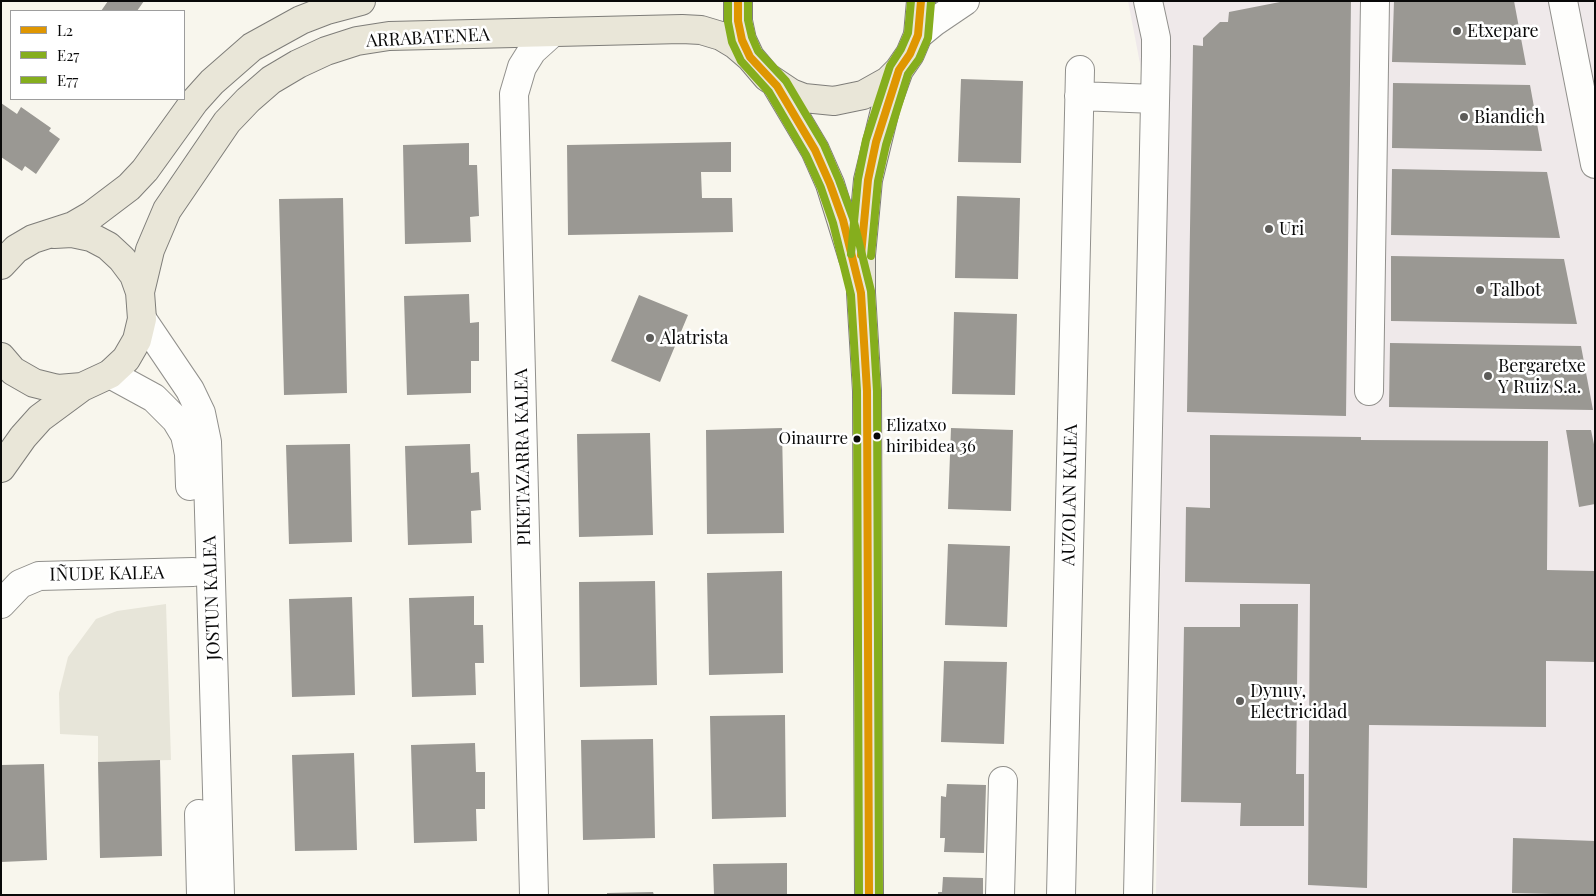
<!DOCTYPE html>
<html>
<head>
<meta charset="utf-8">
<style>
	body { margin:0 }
	#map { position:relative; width:1596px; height:896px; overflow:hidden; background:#f8f6ed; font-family:"Playfair Display",serif }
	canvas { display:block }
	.frame { position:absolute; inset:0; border:2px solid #090909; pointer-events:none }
	.legend { position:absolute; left:10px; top:10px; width:175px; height:90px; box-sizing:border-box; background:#fff; border:1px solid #9d9d9d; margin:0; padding:6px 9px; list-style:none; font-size:15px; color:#090909 }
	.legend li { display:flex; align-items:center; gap:10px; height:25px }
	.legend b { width:25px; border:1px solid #9d9d9d }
</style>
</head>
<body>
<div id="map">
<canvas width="1596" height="896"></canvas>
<div class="frame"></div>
<ul class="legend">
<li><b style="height:6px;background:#df9601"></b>L2</li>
<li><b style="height:6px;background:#85ae1d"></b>E27</li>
<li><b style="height:6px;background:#85ae1d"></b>E77</li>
</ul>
</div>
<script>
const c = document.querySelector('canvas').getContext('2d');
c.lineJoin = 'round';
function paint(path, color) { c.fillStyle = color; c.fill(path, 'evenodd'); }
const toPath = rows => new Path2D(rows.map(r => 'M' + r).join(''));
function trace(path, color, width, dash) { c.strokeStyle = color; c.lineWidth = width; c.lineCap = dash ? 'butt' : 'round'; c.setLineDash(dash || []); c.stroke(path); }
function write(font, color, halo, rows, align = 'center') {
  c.font = font + ' "Playfair Display",serif'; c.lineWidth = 5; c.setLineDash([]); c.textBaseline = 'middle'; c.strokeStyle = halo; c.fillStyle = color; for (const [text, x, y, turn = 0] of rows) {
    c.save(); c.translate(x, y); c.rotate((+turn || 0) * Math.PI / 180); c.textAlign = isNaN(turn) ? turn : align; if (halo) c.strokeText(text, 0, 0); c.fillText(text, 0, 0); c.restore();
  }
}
paint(toPath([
	[1128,1,1595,1,1595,895,1156,895,1165,194]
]), '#efe9ea');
paint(toPath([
	[166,604,171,760,98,762,98,736,60,734,59,693,68,657,96,619,117,611]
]), '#e7e5d9');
paint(toPath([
	[108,1,144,1,137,11,101,11],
	[1285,1,1351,1,1346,416,1187,412,1193,45,1203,46,1203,38,1220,22,1228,22,1229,12],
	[1394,1,1514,1,1526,65,1392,62],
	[961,79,1023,81,1021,163,958,162],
	[1393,83,1530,85,1542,151,1392,148],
	[1,103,17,114,21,107,51,128,49,131,60,139,36,174,25,166,22,171,1,157],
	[731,142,731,172,701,172,702,198,732,198,733,232,568,235,567,145],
	[469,143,469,165,477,165,479,216,470,217,471,242,405,244,403,145],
	[1392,169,1547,172,1560,238,1391,235],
	[957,196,1020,198,1018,279,955,278],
	[343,198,347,393,284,395,279,199],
	[1391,256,1564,259,1577,324,1391,321],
	[469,294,470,323,479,322,479,361,471,361,471,393,407,395,404,296],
	[639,295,688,315,660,382,611,361],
	[954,312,1017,314,1015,395,952,394],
	[1390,343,1581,346,1593,410,1389,407],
	[782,428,784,533,707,534,706,430],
	[951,428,1013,430,1011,511,948,509],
	[1566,430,1591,430,1595,449,1595,504,1579,507],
	[650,433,653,535,579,537,577,434],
	[1210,435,1361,437,1361,440,1548,441,1547,570,1595,571,1595,662,1546,661,1546,727,1369,725,1367,888,1308,885,1310,584,1185,582,1186,507,1210,508],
	[350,444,352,542,289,544,286,445],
	[470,444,471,473,479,472,481,510,471,511,472,543,408,545,405,446],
	[948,544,1010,546,1007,627,945,625],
	[782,571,783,673,709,675,707,573],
	[655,581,657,685,580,687,579,582],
	[474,596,474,625,483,625,484,663,475,663,476,695,412,697,409,598],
	[352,597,355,695,292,697,289,599],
	[1240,604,1298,604,1296,774,1304,774,1304,826,1240,826,1241,803,1181,802,1184,627,1240,627],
	[944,661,1007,662,1004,744,941,742],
	[785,715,786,817,712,819,710,716],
	[653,739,655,838,583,840,581,740],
	[475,743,476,772,485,772,485,809,476,809,477,841,414,843,411,745],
	[354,753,357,850,295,851,292,755],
	[160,760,162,856,100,858,98,762],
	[44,764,47,860,1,862,1,765],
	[947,784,986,785,984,853,944,852,945,838,940,838,941,796,946,797],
	[1513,838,1595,841,1595,895,1512,893],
	[787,863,787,895,714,895,713,864],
	[943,877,983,878,983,895,938,895,938,892,942,892],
	[653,892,654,895,607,895,607,893]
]), '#9a9893');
const minor = toPath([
	[1563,1,1595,164],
	[918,35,934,22,965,1],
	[1079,96,1155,99],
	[142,319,190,390,201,413,207,442,220,895],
	[110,374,154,398,176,420,185,435,189,454,190,486],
	[1369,391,1375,1],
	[1,604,20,584,39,576,193,572],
	[199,814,201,895],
	[534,895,514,94,522,67,532,51,553,32],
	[1000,895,1003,781],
	[1061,895,1080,70],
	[1138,895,1156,56,1156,38,1148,1]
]);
const major = toPath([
	[738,1,738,21,742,40,750,57,767,77,791,93,804,98,834,101,863,95,888,81,899,70,910,54,918,35,921,1],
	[777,86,815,150,830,184,853,258],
	[1,265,16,249,33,239,73,226,92,215,129,187,145,170,194,102,212,82,252,47,301,20,327,10,361,1],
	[140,292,150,250,167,210,227,122,248,100,271,80,298,64,326,51,357,41,389,36,682,29,701,30,721,36,736,45,750,57],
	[1,357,13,371,34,383,58,389,82,387,110,374,126,359,137,340,142,319,140,292,134,275,122,259,108,246,91,237,72,233,54,234],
	[1,468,23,437,40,418,82,387],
	[869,895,867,391,861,293,861,255,868,180,886,106,899,70]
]);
trace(minor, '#91908c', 30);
trace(major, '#7e7d79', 30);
trace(minor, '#fefefc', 28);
trace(major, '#e9e6d8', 28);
trace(toPath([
	[738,1,738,21,742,40,750,57,777,86,815,150,830,184,843,220,861,293,867,391,869,895],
	[861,255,868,180,876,142,899,70,910,54,918,35,921,1]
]), '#df9601', 8);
trace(toPath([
	[728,1,728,22,732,42,741,61,769,92,806,155,821,188,833,223,851,295,857,391,859,895],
	[871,256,878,181,886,145,908,74,919,59,928,38,931,2]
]), '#85ae1d', 8);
trace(toPath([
	[748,1,748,20,752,37,758,51,786,81,824,145,839,180,853,218,871,291,877,391,879,895],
	[851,254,858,179,866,140,890,66,901,49,908,33,911,1]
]), '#85ae1d', 8);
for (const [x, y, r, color] of [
	[1457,31,5,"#5d5c59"],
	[1464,117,5,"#5d5c59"],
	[1269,229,5,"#5d5c59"],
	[1480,290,5,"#5d5c59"],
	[650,338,5,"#5d5c59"],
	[1488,376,5,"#5d5c59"],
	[877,436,4.5,"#090909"],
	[857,439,4.5,"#090909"],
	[1240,701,5,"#5d5c59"]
]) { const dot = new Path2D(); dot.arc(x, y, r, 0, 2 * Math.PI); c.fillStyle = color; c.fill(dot); trace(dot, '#fff', 2); }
write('17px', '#090909', '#fff', [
	["Elizatxo",886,426],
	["hiribidea 36",886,447],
	["Oinaurre",848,439,"right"]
], 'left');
write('18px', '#090909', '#fff', [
	["Etxepare",1467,31],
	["Biandich",1474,117],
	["Uri",1279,229],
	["Talbot",1490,290],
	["Alatrista",660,338],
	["Bergaretxe",1498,366],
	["Y Ruiz S.a.",1498,387],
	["Dynuy,",1250,691],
	["Electricidad",1250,712]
], 'left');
write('18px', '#090909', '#fff', [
	["ARRABATENEA",428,38,-3],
	["PIKETAZARRA KALEA",523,457,-91],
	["AUZOLAN KALEA",1070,495,-89],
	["IÑUDE KALEA",107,574,-1],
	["JOSTUN KALEA",212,598,-92]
]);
</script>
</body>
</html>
